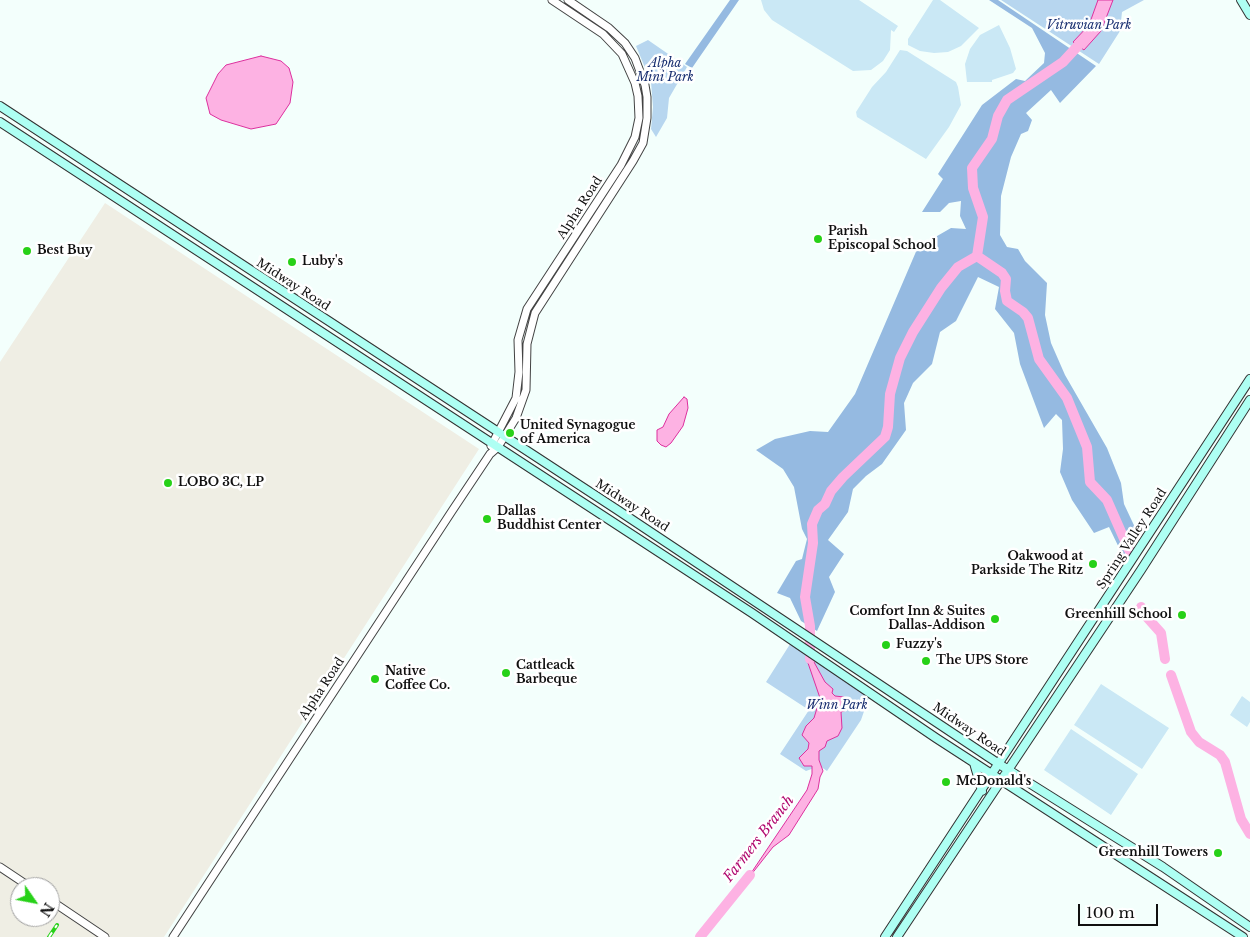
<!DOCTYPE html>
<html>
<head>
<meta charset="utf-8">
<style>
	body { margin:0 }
	#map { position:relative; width:1250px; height:937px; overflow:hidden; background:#f3fffc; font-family:"Libre Baskerville",serif }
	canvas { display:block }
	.north { position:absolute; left:10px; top:877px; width:50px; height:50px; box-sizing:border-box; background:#fff; border:1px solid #9f9f9f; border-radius:50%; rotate:123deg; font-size:14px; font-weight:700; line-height:20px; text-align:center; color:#101010 }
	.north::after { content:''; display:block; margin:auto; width:18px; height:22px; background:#27d118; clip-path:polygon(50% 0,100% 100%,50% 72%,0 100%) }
	.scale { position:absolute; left:1078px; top:904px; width:80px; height:22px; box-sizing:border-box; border:2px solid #101010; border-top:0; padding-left:6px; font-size:15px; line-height:18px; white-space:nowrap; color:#101010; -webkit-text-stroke:4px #fff; paint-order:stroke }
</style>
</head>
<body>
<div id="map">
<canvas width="1250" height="937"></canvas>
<div class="north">N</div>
<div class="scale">100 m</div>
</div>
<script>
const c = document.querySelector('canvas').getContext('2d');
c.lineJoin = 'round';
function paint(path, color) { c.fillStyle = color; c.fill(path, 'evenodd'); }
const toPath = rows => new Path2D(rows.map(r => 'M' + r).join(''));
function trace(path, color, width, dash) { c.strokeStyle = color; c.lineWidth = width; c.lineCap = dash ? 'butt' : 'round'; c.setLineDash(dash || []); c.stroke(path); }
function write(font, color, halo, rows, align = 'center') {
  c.font = font + ' "Libre Baskerville",serif'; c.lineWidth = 5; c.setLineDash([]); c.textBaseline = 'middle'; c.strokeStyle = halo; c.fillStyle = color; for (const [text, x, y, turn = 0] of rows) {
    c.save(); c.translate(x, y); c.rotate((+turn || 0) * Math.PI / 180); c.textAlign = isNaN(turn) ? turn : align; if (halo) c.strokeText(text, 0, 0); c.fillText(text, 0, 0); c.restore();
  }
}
paint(toPath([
	[105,203,479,449,164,937,0,937,0,362],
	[20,887,50,887,50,917,20,917]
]), '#efeee4');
paint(toPath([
	[1001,0,1144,0,1122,12,1120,31,1099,64],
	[648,40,687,67,669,98,667,118,656,137,651,129,653,107,651,82,636,46],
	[792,641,870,694,861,720,827,771,820,766,806,771,780,754,809,710,766,682]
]), '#b7d6ef');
paint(toPath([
	[730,0,739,0,692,68,685,64],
	[989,0,998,0,1096,66,1060,103,1051,90,1026,113,1032,120,1028,131,1021,134,1011,157,1001,196,1000,235,1007,247,1018,249,1025,261,1047,283,1045,315,1051,343,1065,375,1107,448,1121,483,1124,504,1139,536,1123,556,1109,527,1094,533,1072,500,1060,472,1063,449,1062,420,1056,414,1044,428,1020,364,1014,333,995,309,999,287,978,277,956,321,940,332,932,364,913,383,904,403,906,430,882,464,866,476,853,489,848,512,828,540,844,554,829,577,835,592,817,631,801,621,790,598,777,593,796,561,802,559,807,539,802,529,794,487,783,469,756,450,775,439,810,431,828,432,855,394,918,247,951,228,966,229,960,216,961,201,949,203,940,212,922,212,943,179,938,174,982,105,1016,79,1025,81,1044,63,1045,53,1032,28]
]), '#95bae1');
paint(toPath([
	[761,0,859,0,898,26,894,32,891,30,890,50,883,61,871,70,853,71,772,20,764,10],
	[933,0,940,0,979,28,961,46,948,52,934,53,920,51,908,45,908,39],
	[999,25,1010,48,1016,69,1013,73,992,80,992,82,967,82,965,64,970,49,980,35],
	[900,50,907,51,956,82,958,87,961,105,949,127,926,159,857,117,856,112,872,87,886,72],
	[1101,684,1169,728,1142,769,1074,725],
	[1242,696,1250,702,1250,722,1247,727,1230,715],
	[1071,729,1138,774,1111,815,1044,770]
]), '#cae8f5');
const water = toPath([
	[1098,0,1113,0,1101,31,1084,50,1073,42,1089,25,1098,0],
	[261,56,281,61,289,68,293,82,290,103,276,124,251,129,221,120,210,114,206,98,218,74,226,65,261,56],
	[684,397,687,399,688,408,683,426,671,443,666,447,661,445,657,441,657,430,663,427,669,414,684,397],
	[809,653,825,682,833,689,832,693,835,696,844,697,850,704,847,710,841,712,842,728,838,736,827,741,825,747,819,751,819,760,823,771,820,777,818,789,789,835,773,847,743,885,807,790,812,774,812,766,804,766,799,758,808,749,809,743,802,735,806,726,814,718,820,698,808,663,809,653]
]);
paint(water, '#fdb2e3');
trace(water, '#dc309e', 1);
trace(toPath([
	[977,256,1002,273,1006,279,1005,291,1007,301,1023,312,1028,318,1039,359,1067,398,1087,447,1090,482,1107,500,1129,550],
	[1141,607,1144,614,1161,633,1165,659],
	[810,659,810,626,805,597,813,543,812,524,818,510,825,504,831,491,843,477,885,437,888,427,890,394,900,358,913,332,941,288,958,267,977,256,983,217,973,188,972,168,992,139,998,116,1007,100,1063,62,1087,36],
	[1171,675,1191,732,1199,742,1220,755,1225,762,1241,819,1250,834],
	[700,937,750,875]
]), '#fdb2e3', 10);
const tertiary = toPath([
	[491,446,516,398,519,372,518,340,527,309,621,165,635,137,639,118,638,96,635,83,622,54,603,34,552,0],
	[0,867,30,887],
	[50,900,105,937],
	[173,937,452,511,490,454,498,447,516,418,526,390,527,344,535,313,633,161,643,143,647,118,647,97,645,85,635,58,625,43,609,28,568,0]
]);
const secondary = toPath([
	[1241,0,1250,15],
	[0,106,616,509,999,764,1163,867,1250,927],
	[0,122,752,613,936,738,1243,937],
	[974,763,982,791],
	[885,937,1250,379],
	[897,937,1141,570,1250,400]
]);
trace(tertiary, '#434343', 9);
trace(secondary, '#323232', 10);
trace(tertiary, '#fff', 7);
trace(secondary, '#aefff3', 8);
const rail = toPath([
	[49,937,57,925]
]);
trace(rail, '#27d118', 4);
trace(rail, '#fff', 2, [5.5]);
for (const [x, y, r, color] of [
	[818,239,5,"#27d118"],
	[27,251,5,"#27d118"],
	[292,262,5,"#27d118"],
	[510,433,5,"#27d118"],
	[168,483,5,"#27d118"],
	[487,519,5,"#27d118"],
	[1093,564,5,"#27d118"],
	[1182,615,5,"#27d118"],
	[995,619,5,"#27d118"],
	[886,645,5,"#27d118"],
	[926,661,5,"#27d118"],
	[506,673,5,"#27d118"],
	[375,679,5,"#27d118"],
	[946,782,5,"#27d118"],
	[1218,853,5,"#27d118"]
]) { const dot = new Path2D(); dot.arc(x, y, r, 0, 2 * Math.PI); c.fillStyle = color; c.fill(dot); trace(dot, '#fff', 2); }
write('italic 12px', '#182e70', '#fff', [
	["Vitruvian Park",1089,26],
	["Alpha",665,64],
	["Mini Park",665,78],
	["Winn Park",837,706]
]);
write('12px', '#101010', '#fff', [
	["Alpha Road",580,208,-57],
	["Midway Road",293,285,33],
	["Midway Road",632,506,33],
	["Spring Valley Road",1132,539,-57],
	["Alpha Road",322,689,-57],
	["Midway Road",969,730,34]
]);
write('bold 12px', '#101010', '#fff', [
	["Parish",828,232],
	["Episcopal School",828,246],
	["Best Buy",37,251],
	["Luby's",302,262],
	["United Synagogue",520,426],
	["of America",520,440],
	["LOBO 3C, LP",178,483],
	["Dallas",497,512],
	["Buddhist Center",497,526],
	["Oakwood at",1083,557,"right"],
	["Parkside The Ritz",1083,571,"right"],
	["Comfort Inn & Suites",985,612,"right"],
	["Dallas-Addison",985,626,"right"],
	["Greenhill School",1172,615,"right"],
	["Fuzzy's",896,645],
	["The UPS Store",936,661],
	["Cattleack",516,666],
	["Barbeque",516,680],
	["Native",385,672],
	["Coffee Co.",385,686],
	["McDonald's",956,782],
	["Greenhill Towers",1208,853,"right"]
], 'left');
write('italic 14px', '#b10a6f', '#fff', [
	["Farmers Branch",759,839,-52]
]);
</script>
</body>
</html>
